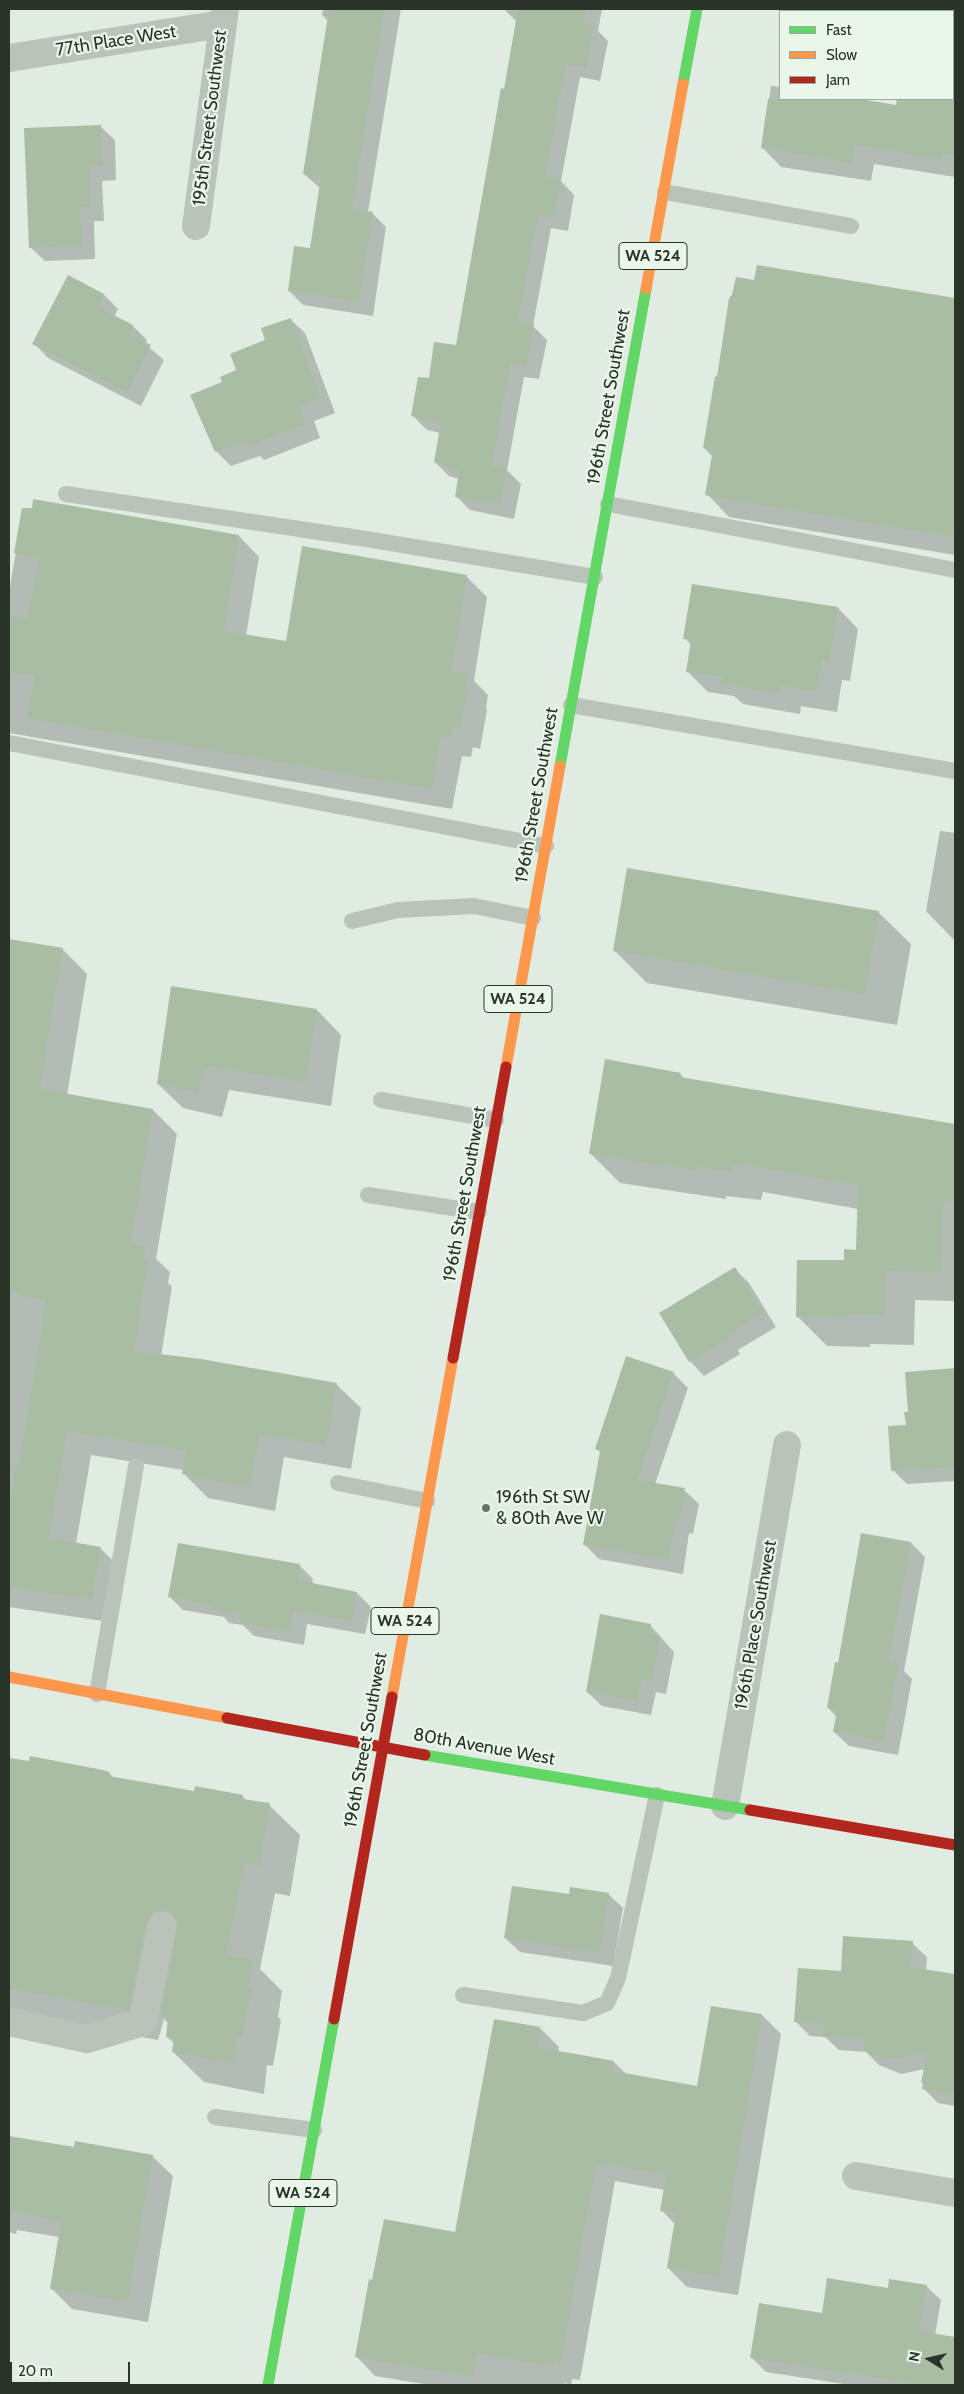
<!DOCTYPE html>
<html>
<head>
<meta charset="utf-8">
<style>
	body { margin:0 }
	#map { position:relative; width:964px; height:2394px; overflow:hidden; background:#e0ebe1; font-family:Cabin,sans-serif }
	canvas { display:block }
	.frame { position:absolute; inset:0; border:10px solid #2a3428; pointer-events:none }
	.legend { position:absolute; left:779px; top:10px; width:175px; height:90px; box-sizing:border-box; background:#e8f7e9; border:1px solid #9ca99c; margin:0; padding:6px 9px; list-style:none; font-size:15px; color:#2a3428 }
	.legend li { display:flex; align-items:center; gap:10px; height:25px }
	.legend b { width:25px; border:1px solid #9ca99c }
	.north { position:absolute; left:904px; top:2334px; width:50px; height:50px; -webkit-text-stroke:4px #e8f7e9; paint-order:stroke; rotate:280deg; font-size:14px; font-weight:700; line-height:20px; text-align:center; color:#2a3428 }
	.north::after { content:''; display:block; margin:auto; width:18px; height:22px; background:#2a3428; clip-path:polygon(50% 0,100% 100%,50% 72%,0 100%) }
	.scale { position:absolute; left:10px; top:2362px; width:120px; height:22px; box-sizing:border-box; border:2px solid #2a3428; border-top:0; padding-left:6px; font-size:15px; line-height:18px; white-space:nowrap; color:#2a3428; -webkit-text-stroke:4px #e8f7e9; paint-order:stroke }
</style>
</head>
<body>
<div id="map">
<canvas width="964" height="2394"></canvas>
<div class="frame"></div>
<ul class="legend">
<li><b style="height:6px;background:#63d668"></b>Fast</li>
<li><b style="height:6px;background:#ff974d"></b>Slow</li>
<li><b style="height:6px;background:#b3261e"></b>Jam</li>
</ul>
<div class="north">N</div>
<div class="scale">20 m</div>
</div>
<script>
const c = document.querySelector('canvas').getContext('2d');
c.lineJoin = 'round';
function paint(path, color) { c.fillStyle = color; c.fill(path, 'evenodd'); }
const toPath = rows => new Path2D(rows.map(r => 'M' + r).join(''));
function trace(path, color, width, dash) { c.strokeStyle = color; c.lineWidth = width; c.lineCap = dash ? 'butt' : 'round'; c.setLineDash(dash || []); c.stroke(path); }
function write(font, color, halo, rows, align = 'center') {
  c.font = font + ' Cabin,sans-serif'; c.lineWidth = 4.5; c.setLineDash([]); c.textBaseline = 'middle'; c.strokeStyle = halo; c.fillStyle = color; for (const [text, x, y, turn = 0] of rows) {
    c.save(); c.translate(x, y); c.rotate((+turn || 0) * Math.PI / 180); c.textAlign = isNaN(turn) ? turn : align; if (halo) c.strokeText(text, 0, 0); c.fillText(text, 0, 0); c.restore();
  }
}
paint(toPath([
	[323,9,401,9,368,212,372,213,386,227,373,316,303,305,289,291,311,249,320,188,304,174,328,21,322,15],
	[504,9,602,9,598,31,608,41,600,81,580,77,561,181,574,195,568,231,551,228,533,326,547,340,539,379,524,377,507,470,521,484,514,519,470,510,456,496,459,479,449,476,435,462,441,433,427,430,413,416,430,380,457,347,517,22],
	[953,79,955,79,955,177,874,164,871,181,781,167,762,147,771,86,780,87,780,99,852,99,897,106,898,99,953,99],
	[100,126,115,140,116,180,102,181,104,221,94,221,95,259,45,261,30,247],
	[758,267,955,300,955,555,729,517,707,494,713,457,704,448,718,378,755,282],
	[104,295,118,309,114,317,133,326,147,340,145,344,164,360,141,406,48,358,34,343],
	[290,319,305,333,335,413,314,421,320,438,264,460,260,456,231,466,216,451,224,382],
	[23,509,239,536,259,557,246,636,287,642,466,576,487,597,474,681,488,695,486,708,487,710,480,749,473,747,471,757,462,756,452,809,9,733,9,593],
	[838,608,858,629,850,681,842,680,837,712,801,706,800,714,743,704,734,696,708,692,687,671,691,645,685,638],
	[940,831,955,833,955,941,926,911],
	[878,912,911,944,897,1025,647,983,614,950],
	[9,940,62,949,87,974,67,1095,153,1110,177,1134,156,1259,170,1272,168,1283,172,1287,161,1356,336,1384,361,1408,351,1469,284,1457,275,1511,208,1498,183,1473,183,1470,91,1455,76,1544,100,1548,125,1572,116,1623,9,1607],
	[317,1010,341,1035,331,1106,229,1090,222,1117,183,1108,158,1084],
	[680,1074,685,1079,955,1125,955,1301,915,1300,914,1345,870,1344,870,1347,827,1346,798,1317,857,1251,859,1209,763,1192,761,1200,726,1196,726,1199,620,1183,590,1153],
	[735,1269,749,1283,776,1327,738,1350,740,1354,704,1376,690,1361],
	[955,1369,955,1481,907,1484,893,1470,909,1414,907,1373],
	[673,1373,688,1388,655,1484,684,1490,699,1504,693,1534,689,1533,683,1574,599,1559,585,1545,601,1453,596,1449],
	[911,1543,925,1557,904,1671,912,1679,898,1755,849,1746,834,1732,837,1717,828,1708,840,1664],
	[299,1565,313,1579,312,1584,357,1593,371,1607,365,1634,307,1624,304,1645,254,1636,243,1625,229,1623,224,1617,183,1610,169,1596],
	[650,1625,674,1652,666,1694,656,1692,651,1715,602,1706,587,1692],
	[9,1759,109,1773,114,1778,195,1792,242,1796,247,1801,269,1805,300,1835,290,1896,275,1893,260,1969,282,1991,278,2017,281,2020,273,2066,267,2065,264,2094,204,2082,173,2052,175,2044,167,2037,169,2024,164,2019,158,2040,9,2013],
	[608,1894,623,1908,613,1966,520,1952,505,1938,570,1896],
	[912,1943,927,1957,926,1971,955,1976,955,2106,938,2103,923,2088,925,2069,901,2074,879,2065,866,2052,839,2050,825,2037,810,2036,795,2021,842,1973],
	[762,2015,781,2034,738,2295,687,2287,668,2268,675,2224,661,2210,665,2190,615,2181,580,2380,572,2379,571,2385,564,2383,563,2385,430,2385,375,2376,356,2356,373,2281,456,2233,540,2028,559,2047,558,2052,614,2062,626,2074,698,2087],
	[9,2137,76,2148,152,2156,173,2176,148,2322,72,2309,51,2288,60,2237,17,2230,16,2234,9,2232],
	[926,2286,941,2300,935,2335,955,2338,955,2385,850,2385,766,2372,752,2358,823,2314,889,2289]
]), '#0003');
paint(toPath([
	[329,9,385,9,352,209,373,212,359,302,288,291,294,246,310,248,321,177,303,174],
	[518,9,586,9,583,23,594,25,586,68,566,64,545,177,561,180,554,218,538,215,518,322,534,324,526,366,511,363,492,465,507,469,500,505,455,497,459,471,434,462,441,422,411,416,418,377,429,378,434,342,456,345,501,88,504,89],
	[768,99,860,99,896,105,897,99,955,99,955,155,943,153,942,160,855,145,852,163,761,148],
	[101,125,102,166,89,167,90,207,80,207,82,246,29,248,24,128],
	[757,265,955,298,955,519,952,537,705,495,713,450,703,448,715,376,717,377,729,298,732,295,736,277,754,280],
	[68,275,104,294,98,307,133,325,129,334,151,345,127,392,32,344],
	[291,318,321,398,300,406,306,424,248,446,247,442,215,452,190,395,222,382,220,377,236,370,230,354,265,340,261,328],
	[33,499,239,535,224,631,286,641,302,546,467,575,452,670,468,673,465,688,467,688,460,729,453,727,451,738,441,736,432,789,27,718,34,676,9,672,9,615,27,618,40,558,14,553,22,508,32,508],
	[692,584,838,607,830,662,822,660,817,692,781,686,780,694,721,684,722,677,686,672,691,640,683,639],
	[627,868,879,911,865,994,613,951],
	[9,939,63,948,40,1089,153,1109,131,1244,146,1246,143,1261,148,1261,134,1351,201,1359,337,1383,326,1445,260,1434,250,1488,182,1474,186,1451,67,1431,49,1538,101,1547,92,1599,9,1588,9,1507,16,1464,19,1465,46,1300,17,1295,18,1292,9,1291],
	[171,986,317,1009,306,1082,205,1066,198,1093,157,1084],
	[605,1059,681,1073,680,1077,955,1124,955,1202,944,1200,941,1273,886,1271,885,1315,841,1315,841,1318,796,1317,797,1260,844,1260,844,1249,856,1250,858,1185,733,1163,732,1171,697,1167,696,1170,589,1154],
	[735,1267,763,1313,725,1336,727,1339,689,1362,659,1313],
	[626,1356,674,1372,638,1480,685,1488,679,1520,675,1520,669,1560,583,1545,600,1451,595,1449],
	[955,1368,955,1467,891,1471,888,1426,906,1425,904,1412,908,1412,905,1372],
	[861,1533,911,1542,889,1662,899,1664,884,1741,833,1732,837,1710,827,1708,835,1662,838,1663],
	[178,1543,300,1564,297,1580,357,1592,352,1621,294,1611,290,1632,239,1623,240,1614,214,1609,214,1605,168,1597],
	[600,1614,651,1624,650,1634,660,1636,652,1681,642,1679,637,1701,586,1692],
	[30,1756,103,1770,109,1772,109,1776,194,1791,195,1786,243,1795,242,1799,270,1803,260,1866,245,1863,226,1955,253,1960,248,1988,252,1989,242,2036,237,2036,234,2064,172,2052,174,2039,166,2037,168,2018,160,2017,177,1929,177,1921,172,1914,166,1911,157,1911,150,1916,147,1922,129,2010,9,1989,9,1758,29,1761],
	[512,1886,569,1894,570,1887,609,1893,599,1953,504,1938],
	[843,1936,913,1941,911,1967,955,1974,955,2094,922,2089,923,2083,921,2083,927,2052,886,2060,864,2051,864,2039,823,2037,824,2024,794,2022,798,1968,841,1971],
	[711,2006,762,2014,719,2277,667,2268,676,2213,660,2211,666,2175,596,2163,561,2362,554,2360,552,2366,477,2353,472,2377,355,2357,369,2279,372,2280,384,2219,455,2232,494,2019,540,2027,537,2047,614,2061,613,2071,697,2086],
	[9,2136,74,2147,75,2141,153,2155,128,2302,50,2289,61,2221,9,2212],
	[827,2278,888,2288,889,2279,927,2285,919,2331,955,2337,955,2385,925,2385,750,2358,759,2303,822,2313]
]), '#a8bda4');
trace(toPath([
	[953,19,955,19],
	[665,192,851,226],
	[66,494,366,539,595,577],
	[608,504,955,570],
	[571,705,955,771],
	[9,743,546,846],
	[352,921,398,910,474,906,533,918],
	[381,1100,496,1120],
	[368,1195,479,1212],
	[338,1483,427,1501],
	[97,1694,136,1466],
	[463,1995,583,2013,607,2003,618,1978,657,1795],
	[215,2117,314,2130]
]), '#bac3ba', 16);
trace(toPath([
	[9,58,222,24],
	[196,226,225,9],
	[725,1806,787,1445],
	[9,2022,87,2039,143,2022,162,1926],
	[856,2176,955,2193]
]), '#bac3ba', 28);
trace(toPath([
	[683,84,697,9],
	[560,766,646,289],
	[425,1755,750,1810],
	[268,2385,334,2019]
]), '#63d668', 11);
trace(toPath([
	[646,289,683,84],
	[506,1067,560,766],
	[9,1677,227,1718],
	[392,1697,453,1358]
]), '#ff974d', 11);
trace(toPath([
	[453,1358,506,1067],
	[227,1718,425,1755],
	[750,1810,955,1845],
	[334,2019,392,1697]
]), '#b3261e', 11);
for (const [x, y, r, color] of [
	[486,1508,5,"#6a7469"]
]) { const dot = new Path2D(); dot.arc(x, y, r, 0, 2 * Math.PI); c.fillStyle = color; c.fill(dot); trace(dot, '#e8f7e9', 2); }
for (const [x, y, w] of [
	[653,256,68],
	[518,999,68],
	[405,1621,68],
	[303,2193,68]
]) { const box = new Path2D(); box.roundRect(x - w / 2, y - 13.5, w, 27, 4); c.fillStyle = '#e8f7e9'; c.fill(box); trace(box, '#2a3428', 1); }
write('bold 16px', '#2a3428', null, [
	["WA 524",653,256],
	["WA 524",518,999],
	["WA 524",405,1621],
	["WA 524",303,2193]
]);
write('18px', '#2a3428', '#e8f7e9', [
	["77th Place West",116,41,-9],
	["195th Street Southwest",210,118,-83],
	["196th Street Southwest",609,397,-80],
	["196th Street Southwest",537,795,-80],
	["196th Street Southwest",465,1194,-80],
	["196th Place Southwest",756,1625,-80],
	["196th Street Southwest",366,1740,-80],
	["80th Avenue West",484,1747,10]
]);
write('18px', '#2a3428', '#e8f7e9', [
	["196th St SW",496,1498],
	["& 80th Ave W",496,1519]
], 'left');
</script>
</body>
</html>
